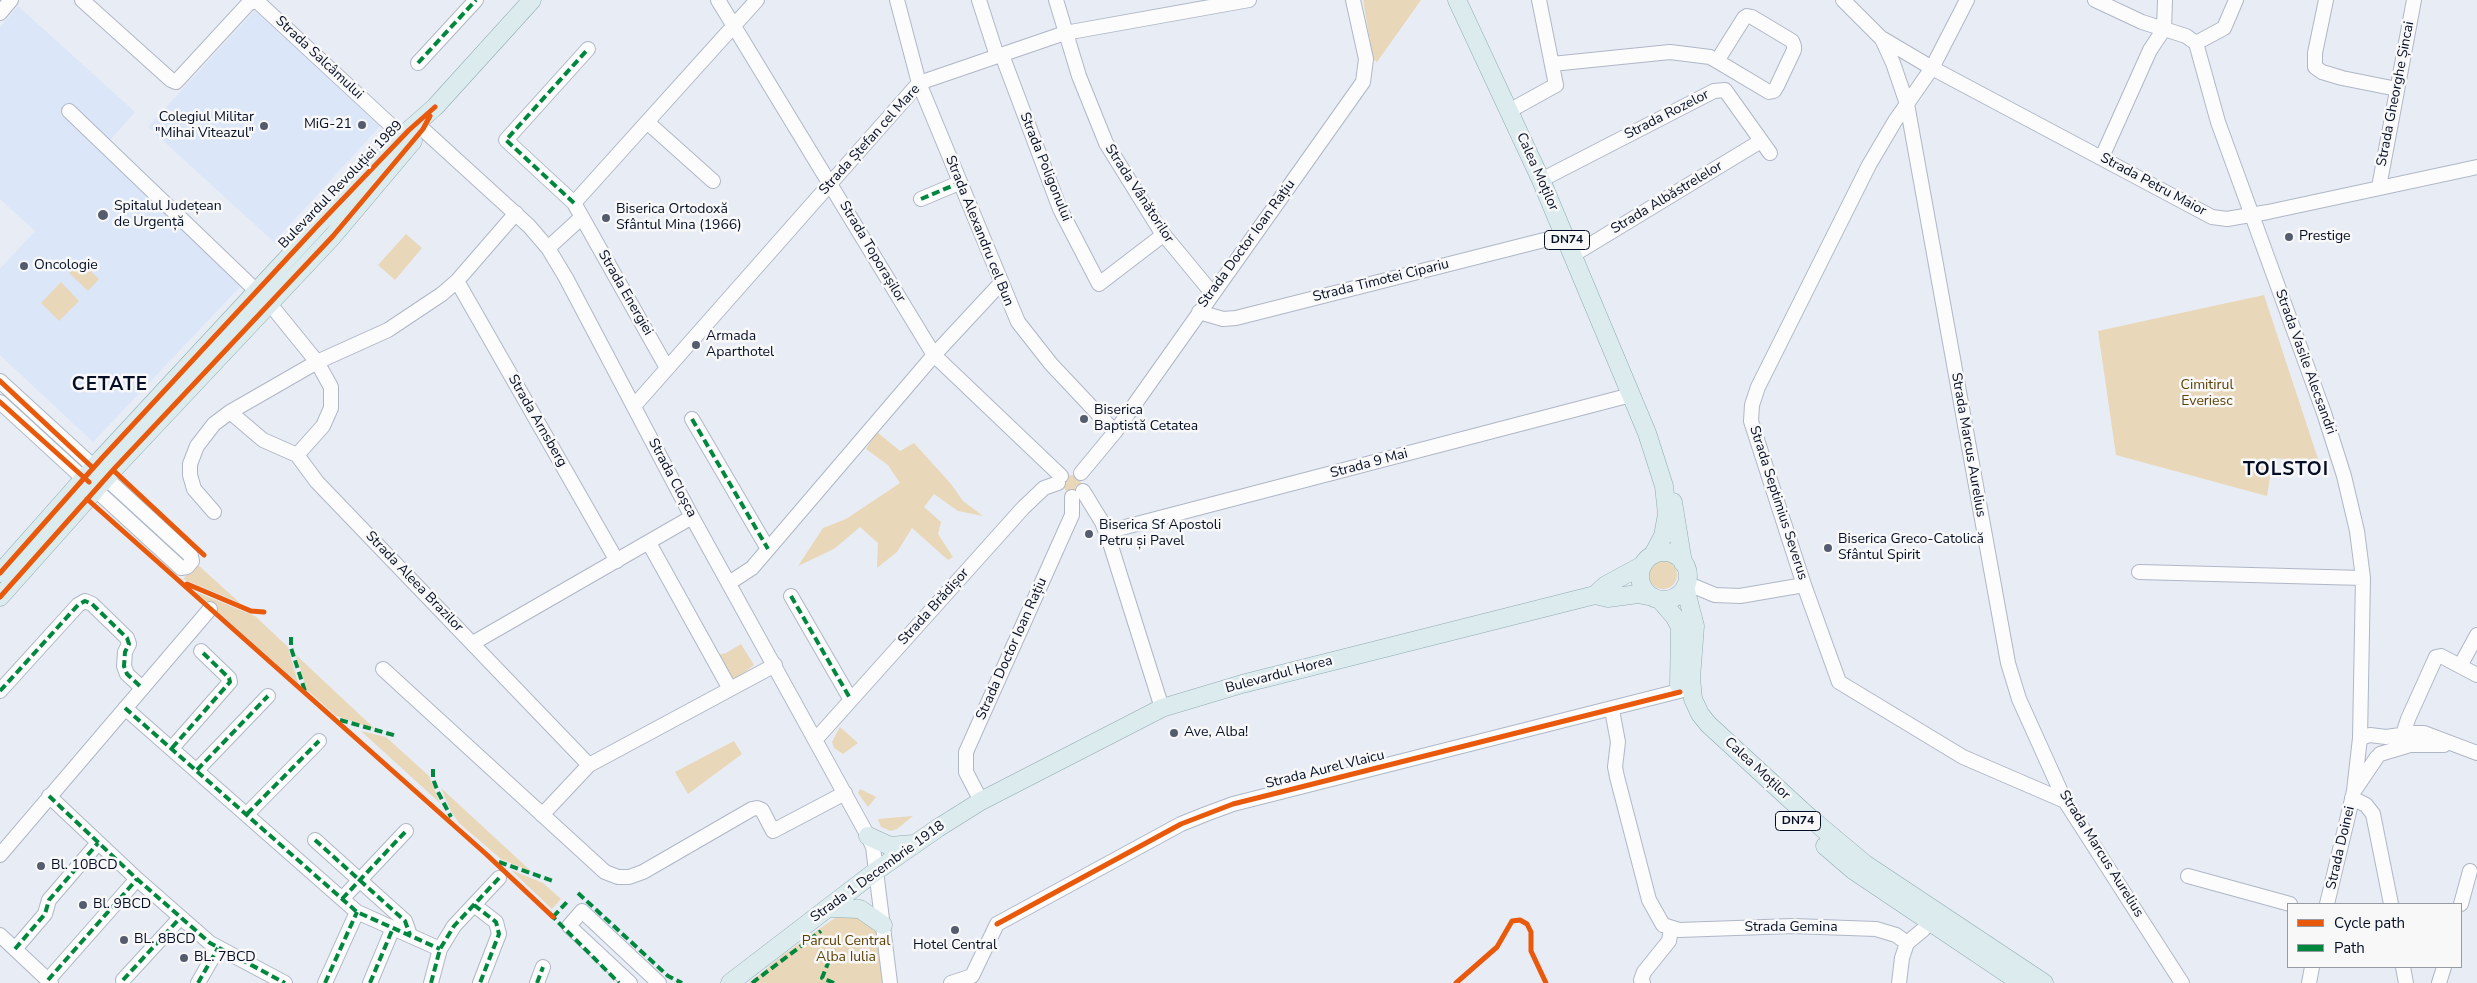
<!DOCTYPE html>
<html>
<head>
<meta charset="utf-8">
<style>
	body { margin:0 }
	#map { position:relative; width:2477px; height:983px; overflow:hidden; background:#e8ecf4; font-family:"Nunito Sans",sans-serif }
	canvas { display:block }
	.legend { position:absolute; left:2287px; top:903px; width:175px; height:65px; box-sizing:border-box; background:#f8f8f8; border:1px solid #969aa3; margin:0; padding:6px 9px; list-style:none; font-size:15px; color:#040e24 }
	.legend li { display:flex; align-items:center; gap:10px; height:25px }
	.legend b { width:25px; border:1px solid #969aa3 }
</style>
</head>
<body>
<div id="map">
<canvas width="2477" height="983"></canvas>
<ul class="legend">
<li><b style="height:6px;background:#e8590c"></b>Cycle path</li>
<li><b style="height:6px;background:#00873e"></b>Path</li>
</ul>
</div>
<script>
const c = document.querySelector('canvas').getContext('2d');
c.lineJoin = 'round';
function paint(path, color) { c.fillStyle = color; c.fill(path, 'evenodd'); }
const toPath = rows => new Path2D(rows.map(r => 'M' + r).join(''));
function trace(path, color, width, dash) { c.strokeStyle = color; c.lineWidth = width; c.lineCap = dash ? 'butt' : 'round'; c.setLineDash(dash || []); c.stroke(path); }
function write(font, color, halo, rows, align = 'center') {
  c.font = font + ' "Nunito Sans",sans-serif'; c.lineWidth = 5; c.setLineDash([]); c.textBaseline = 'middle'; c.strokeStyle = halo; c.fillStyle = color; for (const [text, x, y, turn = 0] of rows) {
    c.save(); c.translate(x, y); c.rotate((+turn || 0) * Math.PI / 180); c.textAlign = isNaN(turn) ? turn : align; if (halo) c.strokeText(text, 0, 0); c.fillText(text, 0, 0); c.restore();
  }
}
paint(toPath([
	[18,6,135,112,110,140,251,275,93,442,0,355,0,269,35,231,0,199,0,27],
	[256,9,381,125,274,242,148,127]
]), '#dbe6f9');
paint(toPath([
	[1363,0,1421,0,1377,62,1373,59],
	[406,234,422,248,395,280,378,265],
	[80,261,99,279,88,291,69,273],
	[61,282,79,301,59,321,41,303],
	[2264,295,2319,462,2273,458,2267,496,2116,455,2098,331],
	[877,432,900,451,914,443,951,484,963,501,983,516,958,511,934,494,924,507,941,522,938,534,953,557,948,560,912,528,897,552,877,568,878,543,860,527,834,549,798,566,823,528,846,519,900,483,888,465,866,449],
	'1063 484a9 9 0 1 1 18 0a9 9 0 1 1-18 0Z',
	'1649 575a14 14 0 1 1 28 0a14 14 0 1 1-28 0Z',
	[197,564,240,603,183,579],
	[196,592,255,616,288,647,298,683],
	[741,644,754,665,736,679,717,671,715,656,726,653],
	[296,655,375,729,336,716,307,690],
	[840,727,858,743,843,754,834,748,832,742],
	[361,731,386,737,429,776,440,803],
	[734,741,742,754,688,794,675,772],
	[441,788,532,872,501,859,459,823,451,811],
	[860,789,876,797,868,807,858,793],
	[913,816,897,829,891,831,881,827,878,819],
	[511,870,543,883,561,899,552,909],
	[844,913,857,914,874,925,879,939,884,983,749,983,783,955,832,920]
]), '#e9d7b9');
const minor = toPath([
	[82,0,171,80,176,82,248,4,254,1,259,3,410,143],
	[718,0,934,355,1061,476],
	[897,0,919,83,1018,322,1051,364,1115,432],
	[979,0,997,56],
	[1056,0,1079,76,1106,143,1160,230,1212,293],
	[1843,0,1882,39,1893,63,1907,104,2008,663,2019,699,2065,801,2182,983],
	[1967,0,1932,68,1895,121,1869,165,1758,387,1752,405,1751,421,1804,585,1839,682,1963,757,2065,801],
	[2095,0,2142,22,2186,36,2196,43,2218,122,2324,413,2344,476,2357,531,2363,578,2360,738,2354,791],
	[2326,0,2315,53,2315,67,2322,72,2342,78,2397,89],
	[0,13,11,0],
	[2164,29,2165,0],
	[1883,39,1932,68,2212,217,2227,219,2268,212,2477,167],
	[2196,43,2224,28,2236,0],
	[588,49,506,140,574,203,667,368],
	[1002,55,1060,209,1099,284,1163,235],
	[418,63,476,0],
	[1552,64,1670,52,1710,57,1717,61,1769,92,1774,91,1777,86,1794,50,1794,46,1792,41,1752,17,1747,16,1744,18,1717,61],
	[69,111,270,304,317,362,331,387,331,408,323,426,297,455],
	[1509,111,1556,85,1539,0],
	[647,122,713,181],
	[416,123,529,226,548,248,566,278,692,517,868,836,873,847,890,983],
	[2102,157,2150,50,2164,29],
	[1541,180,1714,91,1725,90,1770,153],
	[2379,187,2414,0],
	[921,199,959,183],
	[574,203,757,0],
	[548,248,582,217],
	[1573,255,1761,141],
	[457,281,617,561],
	[1199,312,1223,319,1236,318,1564,235],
	[0,381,191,556,192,561,187,567,181,568,0,402],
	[634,406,919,83,1065,33,1249,0],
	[230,412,263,440,297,455,317,482,589,765],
	[692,419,768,549],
	[1081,473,1115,432,1363,82,1366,59,1353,0],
	[1083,491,1102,522,1110,543,1162,708],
	[214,512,194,489,190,475,190,464,197,446,214,424,230,412,317,362,388,330,442,294,457,281,516,213],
	[1106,532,1631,395],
	[649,543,730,689],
	[2139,572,2363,578],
	[729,583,752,568,934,355,1000,284],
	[1686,583,1715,595,1740,596,1804,585],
	[791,596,851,700],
	[473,643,692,517],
	[2460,666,2477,635],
	[383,669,605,872,618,877,629,877,643,872,752,809,757,808,762,810,773,831,845,793],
	[0,691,78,605,85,601,92,604,127,638,129,644,125,652,124,666,127,674,142,688],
	[125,708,357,912,440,949],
	[1612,710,1618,742,1615,767,1617,777,1649,900,1663,925,1679,930,1793,926,1876,929,1896,935,1907,943],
	[2360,738,2370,735,2386,737,2415,733,2424,733,2477,753],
	[816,739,1023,508,1044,488,1058,483],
	[2399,747,2408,719,2436,657,2441,656,2477,675],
	[172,748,230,682,229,678,201,651],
	[2380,754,2410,745,2444,745],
	[197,770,268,696],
	[49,796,137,879,210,943,285,983],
	[2352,798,2366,805,2373,814,2391,904],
	[981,801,966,772,966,752,1072,515,1072,497],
	[247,814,319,741],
	[542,815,589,765,775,665],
	[315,840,405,921,410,935],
	[0,855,210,609],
	[2188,876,2290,904],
	[342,899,406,831],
	[2327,904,2354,791,2377,757],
	[2461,904,2470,871],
	[474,905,496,922,499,934,480,983],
	[0,935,51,983],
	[15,949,45,914,49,900,98,843],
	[2403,967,2406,983],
	[48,980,137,879],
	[123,980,180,918],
	[198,983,218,948],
	[325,983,357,912],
	[370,983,393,928],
	[431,983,440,949,454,926,499,878],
	[537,983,543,967],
	[630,983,569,926,582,911,659,983],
	[951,983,972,976,997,924,1181,824,1206,814,1233,804,1691,688],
	[1643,983,1641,980,1644,972,1669,941,1671,929],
	[1899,983,1902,958,1907,943,1924,929,1929,922],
	[2309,983,2312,967],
	[2439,983,2444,967]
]);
const major = toPath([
	[1457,0,1541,180,1647,433,1664,486,1667,514,1663,536,1653,555],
	[113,470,333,236,413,141],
	[1673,502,1683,563],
	'1640 576a24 24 0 1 1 48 0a24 24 0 1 1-48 0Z',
	[0,573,102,458,319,224,409,130,435,107,532,0],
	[1685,587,1695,626,1691,678,1693,699,1700,714,1708,724,1809,817,1865,864,2044,983],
	[1595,595,1606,585,1643,565],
	[0,597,114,469],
	[1660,600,1674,616,1680,627,1679,685],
	[868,836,890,846,913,844],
	[1825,846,1853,870,2021,983],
	[829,908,860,909,883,925],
	[730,983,876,871,938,828,981,801,1162,708,1242,684,1595,595,1608,598,1638,594,1653,597]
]);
trace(minor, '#afb7c6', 16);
trace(major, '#8eabb1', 19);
trace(minor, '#fcfcfd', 14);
trace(major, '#dcebed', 18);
trace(toPath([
	[418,63,476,0],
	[921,199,959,183],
	[574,203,506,140,588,49],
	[692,419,768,549],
	[791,596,851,700],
	[291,637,291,648,305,691],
	[0,691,78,605,85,601,92,604,127,638,129,644,125,652,124,666,127,674,142,688],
	[125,708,357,912,440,949],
	[340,720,397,736],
	[172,748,230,682,229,678,201,651],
	[433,769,433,779,438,792,451,817],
	[197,770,268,696],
	[49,796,137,879,210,943,285,983],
	[247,814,319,741],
	[315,840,405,921,410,935],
	[499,862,553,881],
	[578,893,668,976,682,983],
	[342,899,406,831],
	[474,905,496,922,499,934,480,983],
	[550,914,619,983],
	[553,917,567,902],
	[15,949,45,914,49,900,98,843],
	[48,980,137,879],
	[123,980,180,918],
	[198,983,218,948],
	[325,983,357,912],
	[370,983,393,928],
	[431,983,440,949,454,926,499,878],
	[537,983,543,967],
	[752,983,821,931],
	[834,983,822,978,837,941]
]), '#00873e', 4, [8, 4]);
trace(toPath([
	[0,381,93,468],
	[0,402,89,482],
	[87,499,486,854,553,917],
	[204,555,113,470,333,236,423,129,430,116],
	[0,573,102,458,319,224,409,130,435,107],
	[187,584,251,611,264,612],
	[0,597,114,469],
	[997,924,1181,824,1233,804,1680,692],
	[1456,983,1497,947,1512,921,1520,920,1527,924,1531,932,1531,951,1546,983]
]), '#e8590c', 5);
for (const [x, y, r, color] of [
	[362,125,5,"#545c6d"],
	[264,126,5,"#545c6d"],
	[103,215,6,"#545c6d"],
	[606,218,5,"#545c6d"],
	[2289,237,5,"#545c6d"],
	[24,266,5,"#545c6d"],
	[696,345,5,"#545c6d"],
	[1084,419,5,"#545c6d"],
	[1089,534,5,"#545c6d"],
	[1828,548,5,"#545c6d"],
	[1174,733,5,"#545c6d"],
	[41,866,5,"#545c6d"],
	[83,905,5,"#545c6d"],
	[955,930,5,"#545c6d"],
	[124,940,5,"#545c6d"],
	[184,958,5,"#545c6d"]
]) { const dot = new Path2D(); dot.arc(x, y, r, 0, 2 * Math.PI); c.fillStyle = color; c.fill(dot); trace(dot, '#f8f8f8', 2); }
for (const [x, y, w] of [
	[1567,240,45],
	[1798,821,45]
]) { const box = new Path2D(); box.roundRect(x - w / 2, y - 9.5, w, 19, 4); c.fillStyle = '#f8f8f8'; c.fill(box); trace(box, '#040e24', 1); }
write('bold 12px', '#040e24', null, [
	["DN74",1567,240],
	["DN74",1798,821]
]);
write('14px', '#040e24', '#f8f8f8', [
	["Strada Salcâmului",319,58,43],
	["Strada Gheorghe Șincai",2396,94,-79],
	["Strada Rozelor",1667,115,-27],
	["Strada Ștefan cel Mare",870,140,-48],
	["Strada Poligonului",1045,167,68],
	["Calea Moților",1537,172,66],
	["Bulevardul Revoluției 1989",341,185,-46],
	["Strada Petru Maior",2153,185,28],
	["Strada Vânătorilor",1139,194,57],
	["Strada Albăstrelelor",1667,198,-31],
	["Strada Alexandru cel Bun",979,231,68],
	["Strada Doctor Ioan Rațiu",1247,244,-54],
	["Strada Toporașilor",872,252,59],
	["Strada Timotei Cipariu",1381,281,-14],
	["Strada Energiei",625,293,60],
	["Strada Vasile Alecsandri",2305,362,70],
	["Strada Arnsberg",537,421,60],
	["Strada Marcus Aurelius",1968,445,80],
	["Strada 9 Mai",1369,464,-15],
	["Strada Cloșca",672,478,62],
	["Strada Septimius Severus",1778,503,72],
	["Strada Aleea Brazilor",414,582,46],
	["Strada Brădișor",934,607,-48],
	["Strada Doctor Ioan Rațiu",1012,649,-66],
	["Bulevardul Horea",1279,675,-15],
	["Calea Moților",1757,769,43],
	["Strada Aurel Vlaicu",1325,770,-14],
	["Strada Doinei",2341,848,-77],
	["Strada Marcus Aurelius",2101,854,58],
	["Strada 1 Decembrie 1918",878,872,-36],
	["Strada Gemina",1791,928]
]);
write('14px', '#040e24', '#f8f8f8', [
	["Colegiul Militar",254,118,"right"],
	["\"Mihai Viteazul\"",254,134,"right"],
	["MiG-21",352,125,"right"],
	["Spitalul Județean",114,207],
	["de Urgență",114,223],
	["Biserica Ortodoxă",616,210],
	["Sfântul Mina (1966)",616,226],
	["Prestige",2299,237],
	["Oncologie",34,266],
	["Armada",706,337],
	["Aparthotel",706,353],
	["Biserica",1094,411],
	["Baptistă Cetatea",1094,427],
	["Biserica Sf Apostoli",1099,526],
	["Petru și Pavel",1099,542],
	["Biserica Greco-Catolică",1838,540],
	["Sfântul Spirit",1838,556],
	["Ave, Alba!",1184,733],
	["Bl. 10BCD",51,866],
	["Bl. 9BCD",93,905],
	["BL. 8BCD",134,940],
	["Hotel Central",955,946,"center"],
	["BL. 7BCD",194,958]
], 'left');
write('14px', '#5d4206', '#f8f8f8', [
	["Cimitirul",2207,386],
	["Everiesc",2207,402],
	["Parcul Central",846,942],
	["Alba Iulia",846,958]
]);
c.letterSpacing = '1px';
write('bold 19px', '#040e24', '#f8f8f8', [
	["CETATE",110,385],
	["TOLSTOI",2286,470]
]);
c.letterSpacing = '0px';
</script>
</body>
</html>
